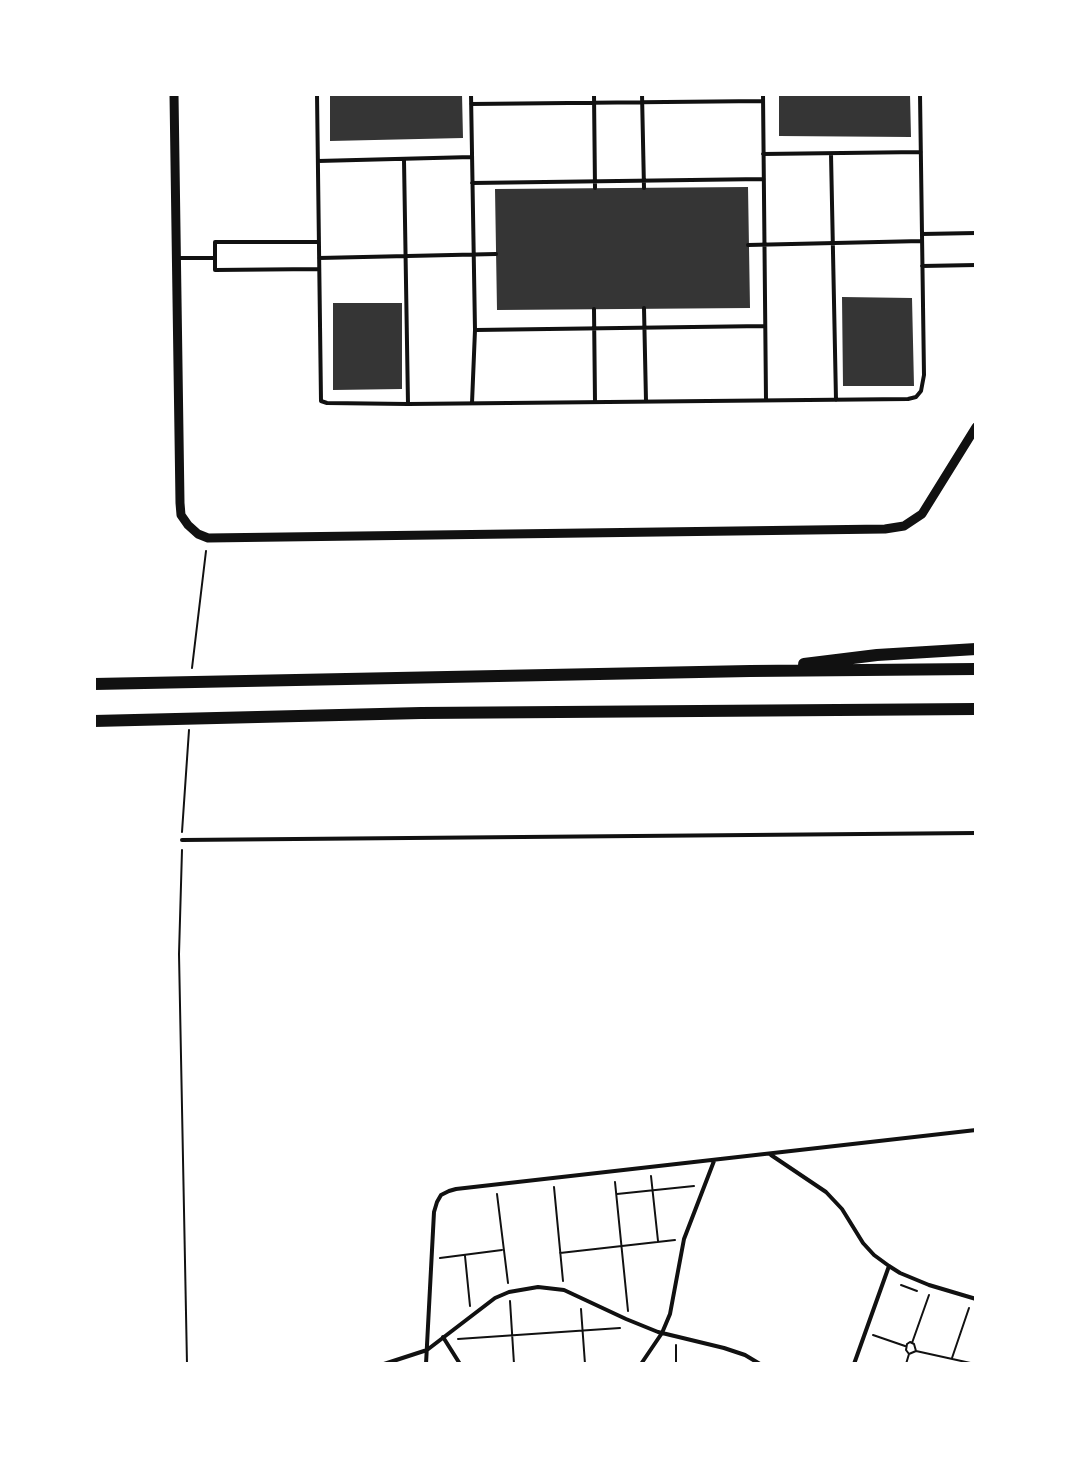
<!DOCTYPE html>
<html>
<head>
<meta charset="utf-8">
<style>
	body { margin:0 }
	#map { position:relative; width:1070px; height:1458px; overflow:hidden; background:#fff; font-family:"Space Grotesk",sans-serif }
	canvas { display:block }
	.frame { position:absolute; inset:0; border:96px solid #fff; pointer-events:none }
</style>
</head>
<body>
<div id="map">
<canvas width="1070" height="1458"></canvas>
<div class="frame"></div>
</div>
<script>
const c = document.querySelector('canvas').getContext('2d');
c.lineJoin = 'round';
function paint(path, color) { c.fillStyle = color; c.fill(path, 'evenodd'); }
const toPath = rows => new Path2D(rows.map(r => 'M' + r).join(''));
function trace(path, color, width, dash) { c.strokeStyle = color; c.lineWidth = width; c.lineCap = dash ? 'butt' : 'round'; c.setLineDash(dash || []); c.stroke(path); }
paint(toPath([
	[330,94,462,94,463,138,330,141],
	[779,94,910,94,911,137,779,136],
	[748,187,750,308,497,310,495,189],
	[842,297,912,298,914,386,843,386],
	[333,303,402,303,402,389,333,390]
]), '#353535');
trace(toPath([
	[192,668,206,551],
	[182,832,189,730],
	[182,850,179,954,187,1364],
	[651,1176,658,1241],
	[615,1182,628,1311],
	[554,1187,563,1281],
	[497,1194,508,1283],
	[617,1194,694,1186],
	[560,1253,675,1240],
	[465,1256,470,1306],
	[440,1258,502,1250],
	[901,1285,917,1291],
	[510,1301,514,1364],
	[581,1309,585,1364],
	[873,1335,905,1346],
	[458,1339,620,1328],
	[912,1343,929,1295],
	[916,1351,975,1364],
	[952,1358,969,1308],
	[676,1364,676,1345],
	[906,1364,909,1354,916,1351,914,1344,910,1342,907,1344,906,1350,909,1354]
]), '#111', 2);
trace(toPath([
	[317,94,321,401,327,403,408,404,908,399,916,397,921,391,924,375,920,94],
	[471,94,475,330,472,403],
	[594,94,595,188],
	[642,94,644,188],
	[763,94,766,400],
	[471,104,763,101],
	[763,154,921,152],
	[831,154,836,400],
	[404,160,408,404],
	[318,161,472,157],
	[472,183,764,179],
	[922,234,976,233],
	[319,242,215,242,215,270,319,269],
	[748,245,922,241],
	[177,258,215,258],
	[319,258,496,254],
	[922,266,976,265],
	[644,308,646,401],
	[594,309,595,402],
	[476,330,765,326],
	[182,840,976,833],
	[771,1155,826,1192,842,1209,863,1243,874,1255,889,1266,900,1273,929,1285,976,1299],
	[443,1337,460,1364],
	[384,1364,427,1350,495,1298,509,1292,538,1287,564,1290,626,1319,658,1332,724,1348,745,1355,760,1364],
	[426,1364,434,1212,437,1202,441,1195,449,1191,456,1189,976,1130],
	[641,1364,662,1333,670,1314,684,1239,714,1161],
	[854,1364,889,1266]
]), '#111', 4);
trace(toPath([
	[174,94,180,503,181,515,188,525,198,534,208,538,885,529,904,526,922,514,976,427]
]), '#111', 9);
trace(toPath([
	[804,664,877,655,976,649],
	[94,684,750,671,976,669],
	[94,721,421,713,976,709]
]), '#111', 12);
</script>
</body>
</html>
